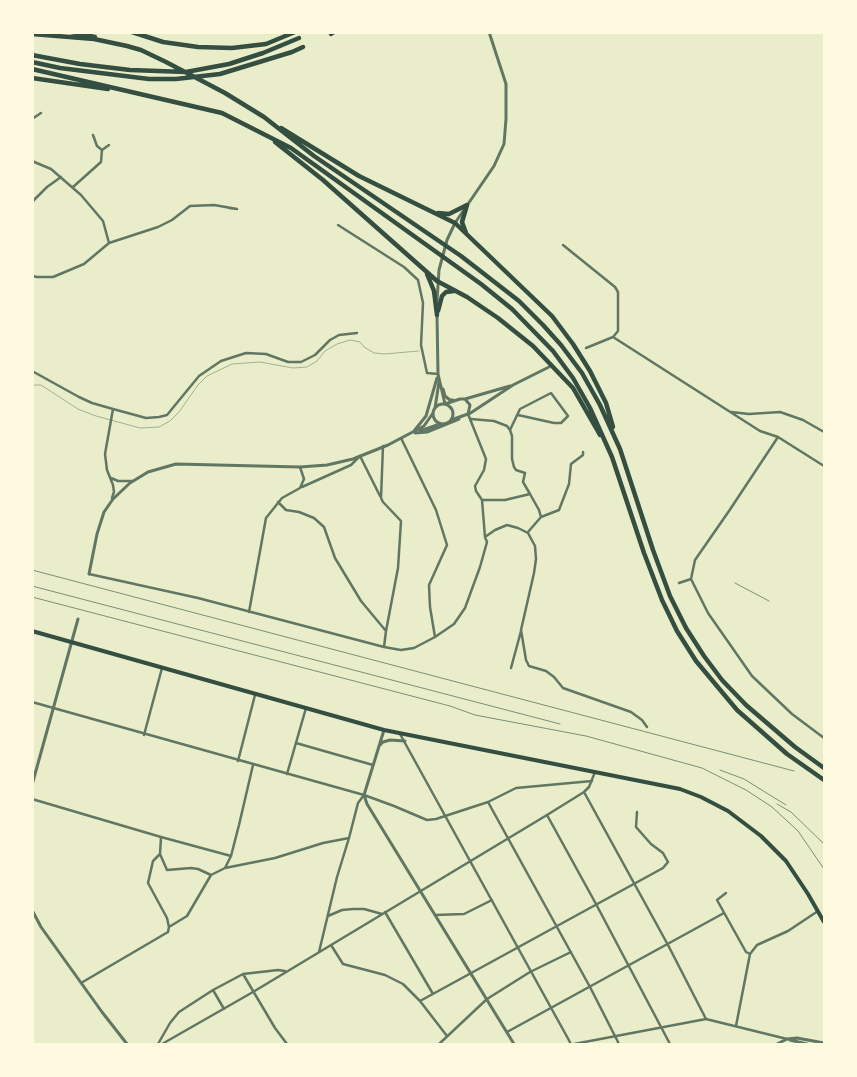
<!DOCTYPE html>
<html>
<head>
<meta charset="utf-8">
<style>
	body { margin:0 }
	#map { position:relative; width:857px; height:1077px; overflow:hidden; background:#e9edc9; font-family:Montserrat,sans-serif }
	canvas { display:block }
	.frame { position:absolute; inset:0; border:34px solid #fefae0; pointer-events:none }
</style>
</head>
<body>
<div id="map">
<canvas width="857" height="1077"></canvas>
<div class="frame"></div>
</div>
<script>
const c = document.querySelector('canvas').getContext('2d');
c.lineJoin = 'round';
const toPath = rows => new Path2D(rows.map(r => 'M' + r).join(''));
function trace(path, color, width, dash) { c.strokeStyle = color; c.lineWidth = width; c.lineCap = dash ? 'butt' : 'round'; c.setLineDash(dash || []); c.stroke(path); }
trace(toPath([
	[32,385,41,385,78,409,96,416,140,428,159,427,170,421,179,412,198,385,207,376,232,364,260,362,293,368,307,367,317,361,325,351,337,344,350,340,360,342,364,347,374,353,384,354,419,351]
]), '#a3b18a', 1);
trace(toPath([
	[32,119,41,113],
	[102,150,109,145],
	[32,161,51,169,81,195,103,221,109,243],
	[73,187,101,162,102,150,97,146,93,135],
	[32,202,47,187,61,177],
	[338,225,404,267,418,280,423,303,421,345,427,373,438,374],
	[563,245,615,287,618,292,618,331,613,337,586,348],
	[32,276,37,277,53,277,84,264,109,243,158,227,172,220,190,206,214,205,237,209,229,208],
	[613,337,760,431,778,437,824,466],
	[32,371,79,397,92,403,113,409,105,454,107,470,113,485,114,492,112,498],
	[113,409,146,418,159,417,167,415,199,376,221,361,246,353,266,354,288,362,301,362,315,355,330,340,339,335,357,333],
	[731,412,749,414,780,412,803,420,824,432],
	[468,414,486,459,484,470,475,486,476,491,482,500,485,537],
	[471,419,494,421,507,426,510,430,512,436,512,459,514,467,516,470,525,473,523,482,530,494],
	[510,430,520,409,551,393,568,416,561,423,554,423,518,415],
	[778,437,729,511,695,560,691,579,708,613,752,676,792,714,824,738],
	[383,446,381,498,383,502,401,521,398,568,386,631],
	[111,478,118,481,132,481],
	[302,487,351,465,360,456,380,496],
	[482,500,505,500,530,494,539,510,541,517,528,532],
	[278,502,286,510,299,512,314,518,324,527,335,558,361,601,386,631,384,647],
	[541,517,559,510,569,484,571,464,583,455,583,452],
	[89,574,198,598,384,647,401,650,414,648,435,637,430,607,429,585,447,545,436,510,401,438],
	[679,583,691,579],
	[249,612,266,518,282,498,300,488,304,479,300,467],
	[435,637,454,624,465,608,480,567,487,542,485,537,495,530,507,525,518,528,528,533,535,546,536,559,534,573,521,630,526,660,529,666,546,671,554,677,563,688,631,712,642,720,647,727],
	[511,668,521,631],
	[32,702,364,795,394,806,427,820,436,819,488,802,516,788,592,781],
	[400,734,571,1044],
	[144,735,162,668],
	[296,743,373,765],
	[238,761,255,695],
	[253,765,239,825,231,856,225,868,275,858,323,843,349,838,358,803,364,795],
	[287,774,306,708],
	[584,792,668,945,706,1019],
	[32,799,161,837,160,854,153,861,148,883,167,918,169,927],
	[488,802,590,987,619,1044],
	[547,815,596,904,670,1044],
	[161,837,231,856],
	[160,854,167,870,191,868,198,869,211,875],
	[726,893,717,900,746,952,750,954],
	[385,912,433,994],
	[435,915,464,914,492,900],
	[328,916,342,910,353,909,364,909,382,914],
	[331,945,343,964,385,975,403,984,420,1001,447,1036],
	[319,952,337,877,349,838],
	[243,974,275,1028,287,1044],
	[81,983,168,932,169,927,187,916,211,875,225,868],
	[213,990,224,1009],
	[420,1001,663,868,668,862,663,853,651,844,636,827,637,812],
	[736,1026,750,954,757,945,788,931,818,911],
	[507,1032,724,913],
	[158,1044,170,1023,179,1012,213,990,243,974,278,970,285,971],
	[162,1044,253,992,547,815,584,792,589,787,595,772],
	[439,1044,487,999,530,972,571,952],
	[574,1044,706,1019,787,1039]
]), '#617663', 2.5);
trace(toPath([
	[437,301,439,270,447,240,455,223,494,166,504,144,506,119,506,84,489,32],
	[437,315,438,374,445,404,460,399,465,399,470,405,468,414,451,420],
	[443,389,445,396,450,400,453,400],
	[465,399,510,386],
	'433 414a10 10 0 1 1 20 0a10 10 0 1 1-20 0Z',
	[435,408,439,382],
	[469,414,513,385,549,367],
	[414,431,426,416,437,378],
	[420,431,440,424],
	[415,433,427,432,459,419],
	[89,574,97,534,104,512,113,499,130,483,148,472,176,464,300,467,327,465,353,459,388,445,424,426,433,413],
	[384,730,364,795,367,804,514,1044],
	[380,745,383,742,390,740,405,741],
	[32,785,78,619],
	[32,910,41,927,102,1012,127,1044],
	[790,1040,807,1044],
	[777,1044,787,1039,797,1038,824,1043]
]), '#617663', 3);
trace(toPath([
	[32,631,384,730,680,789,701,797,728,811,761,836,786,861,808,894,824,922]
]), '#344e41', 4);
trace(toPath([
	[71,32,95,37],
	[132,32,163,42,198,47,232,48,266,44,295,32],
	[32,34,94,39,127,46,141,50,166,62,225,93,264,117,314,156,461,256,519,301,543,325,561,345,582,373,600,405,620,449,653,550,670,596,686,628,704,656,722,680,746,705,795,747,824,768],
	[331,34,334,32],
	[32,55,80,64,130,70,186,72,229,64,263,53,299,38],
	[32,62,60,68,149,79,176,79,220,74,292,52,303,47],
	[32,69,222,113,291,148,481,284,512,309,553,351,573,378,590,408,612,457,644,553,662,600,677,631,696,661,737,710,787,754,824,780],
	[32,78,108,89],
	[281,128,359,176,455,223,552,316,573,344,590,371,606,403,613,427],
	[275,142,323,180,437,281,467,297,498,318,533,346,573,388,600,435],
	[438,213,449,214,467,205],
	[466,233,462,222,467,205],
	[427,274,434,291,437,315],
	[438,311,442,296,446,292,454,291]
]), '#344e41', 4.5);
trace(toPath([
	[32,570,794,771],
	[735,583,769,601],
	[32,586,560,724],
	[32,597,450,706,475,715,586,736,702,768,746,790,772,807,798,831,824,869],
	[720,770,744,779,786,805],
	[777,804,791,812,824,844]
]), '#7c8e77', 1);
</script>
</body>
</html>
